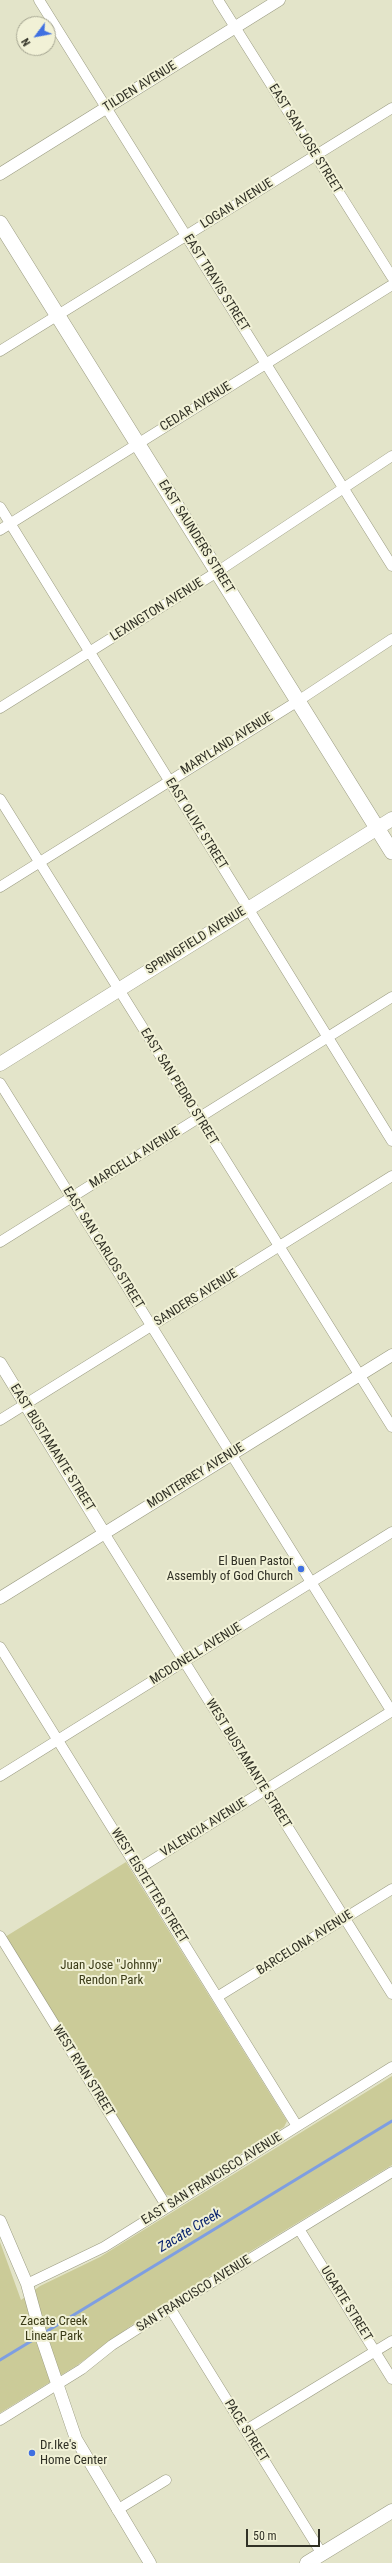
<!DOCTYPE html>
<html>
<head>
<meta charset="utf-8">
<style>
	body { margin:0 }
	#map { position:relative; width:392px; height:2563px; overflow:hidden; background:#e3e4c9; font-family:"Roboto Condensed",sans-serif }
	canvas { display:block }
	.north { position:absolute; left:16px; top:16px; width:40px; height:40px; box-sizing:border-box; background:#f1f1d6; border:1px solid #a4a490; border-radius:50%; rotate:238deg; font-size:11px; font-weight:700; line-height:16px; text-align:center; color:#313126 }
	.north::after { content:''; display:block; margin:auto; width:14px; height:18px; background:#3f70e1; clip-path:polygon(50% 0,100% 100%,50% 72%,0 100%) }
	.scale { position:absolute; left:246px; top:2529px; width:74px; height:18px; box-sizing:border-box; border:2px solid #313126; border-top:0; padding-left:5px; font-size:12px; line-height:14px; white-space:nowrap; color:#313126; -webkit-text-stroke:3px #f1f1d6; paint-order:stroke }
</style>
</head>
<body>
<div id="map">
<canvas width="392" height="2563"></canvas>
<div class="north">N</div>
<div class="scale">50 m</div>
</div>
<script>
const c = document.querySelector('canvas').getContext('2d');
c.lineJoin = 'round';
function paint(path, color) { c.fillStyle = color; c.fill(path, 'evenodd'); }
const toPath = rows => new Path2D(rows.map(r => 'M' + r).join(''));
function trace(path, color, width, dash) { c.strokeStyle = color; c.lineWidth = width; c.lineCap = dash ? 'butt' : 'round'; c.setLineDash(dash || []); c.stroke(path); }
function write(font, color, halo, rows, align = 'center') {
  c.font = font + ' "Roboto Condensed",sans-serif'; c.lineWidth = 4; c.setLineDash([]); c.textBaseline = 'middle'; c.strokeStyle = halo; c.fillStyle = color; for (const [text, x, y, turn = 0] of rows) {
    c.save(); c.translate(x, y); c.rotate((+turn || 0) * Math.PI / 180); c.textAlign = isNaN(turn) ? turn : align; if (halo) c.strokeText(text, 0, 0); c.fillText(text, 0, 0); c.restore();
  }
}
paint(toPath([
	[126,1862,287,2121,284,2127,172,2196,167,2195,161,2189,5,1937],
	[392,2076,392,2165,143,2317,76,2366,0,2413,0,2242,21,2300,40,2286,100,2257]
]), '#cbcb98');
trace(toPath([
	[44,2333,392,2121],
	[0,2360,38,2337]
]), '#7e9ee1', 3);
const minor = toPath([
	[39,0,392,566],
	[218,0,392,277],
	[0,351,392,108],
	[0,507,392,1141],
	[0,530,392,285],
	[0,708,217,572,392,456],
	[0,799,392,1427],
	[0,887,298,701,392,639],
	[0,1083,392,1712],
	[0,1242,392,997],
	[0,1420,392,1176],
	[104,1533,392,1994],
	[0,1647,297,2126],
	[0,1776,392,1532],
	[138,1869,392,1711],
	[0,1936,167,2207],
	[217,1997,392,1889],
	[299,2229,392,2379],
	[27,2284,104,2247,392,2067],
	[170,2308,322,2554],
	[0,2420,82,2369,112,2345,170,2308,392,2172],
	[246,2430,392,2341],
	[117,2510,166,2480]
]);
const tertiary = toPath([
	[0,174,279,0],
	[0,1363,104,1533],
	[0,1598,392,1355],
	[0,2221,27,2284,42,2339,76,2439,150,2563]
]);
const secondary = toPath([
	[0,1064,392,819],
	[307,2563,392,2511]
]);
const primary = toPath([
	[0,223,392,852]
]);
trace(minor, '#9b9c83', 11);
trace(tertiary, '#9b9c83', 13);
trace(secondary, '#9b9c83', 15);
trace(primary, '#9b9c83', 16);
trace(minor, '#fff', 10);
trace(tertiary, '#fff', 12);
trace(secondary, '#fff', 14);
trace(primary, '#fff', 15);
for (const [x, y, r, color] of [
	[301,1569,4,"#3f70e1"],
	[32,2453,4,"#3f70e1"]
]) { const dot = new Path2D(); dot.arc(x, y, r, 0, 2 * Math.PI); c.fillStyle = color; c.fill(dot); trace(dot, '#f1f1d6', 1.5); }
write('13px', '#313126', '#f1f1d6', [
	["TILDEN AVENUE",140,87,-32],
	["EAST SAN JOSE STREET",305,139,58],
	["LOGAN AVENUE",237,204,-32],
	["EAST TRAVIS STREET",216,283,58],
	["CEDAR AVENUE",196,407,-32],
	["EAST SAUNDERS STREET",196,537,58],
	["LEXINGTON AVENUE",157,610,-32],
	["MARYLAND AVENUE",227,744,-32],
	["EAST OLIVE STREET",196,824,58],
	["SPRINGFIELD AVENUE",196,941,-32],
	["EAST SAN PEDRO STREET",179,1087,58],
	["MARCELLA AVENUE",135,1158,-32],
	["EAST SAN CARLOS STREET",103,1248,58],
	["SANDERS AVENUE",196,1298,-32],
	["EAST BUSTAMANTE STREET",52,1448,58],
	["MONTERREY AVENUE",196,1476,-32],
	["MCDONELL AVENUE",196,1654,-32],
	["WEST BUSTAMANTE STREET",248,1764,58],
	["VALENCIA AVENUE",204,1828,-32],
	["WEST EISTETTER STREET",149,1886,58],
	["BARCELONA AVENUE",305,1943,-32],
	["WEST RYAN STREET",83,2071,58],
	["EAST SAN FRANCISCO AVENUE",212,2179,-32],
	["SAN FRANCISCO AVENUE",194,2294,-32],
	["UGARTE STREET",346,2304,58],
	["PACE STREET",246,2431,58]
]);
write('13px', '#313126', '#f1f1d6', [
	["El Buen Pastor",293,1562],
	["Assembly of God Church",293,1577],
	["Dr.Ike's",40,2446,"left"],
	["Home Center",40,2461,"left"]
], 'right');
write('13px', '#3d3d19', '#f1f1d6', [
	["Juan Jose \"Johnny\"",111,1966],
	["Rendon Park",111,1981],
	["Zacate Creek",54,2322],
	["Linear Park",54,2337]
]);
write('italic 14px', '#051f6b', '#f1f1d6', [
	["Zacate Creek",190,2231,-31]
]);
</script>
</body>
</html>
